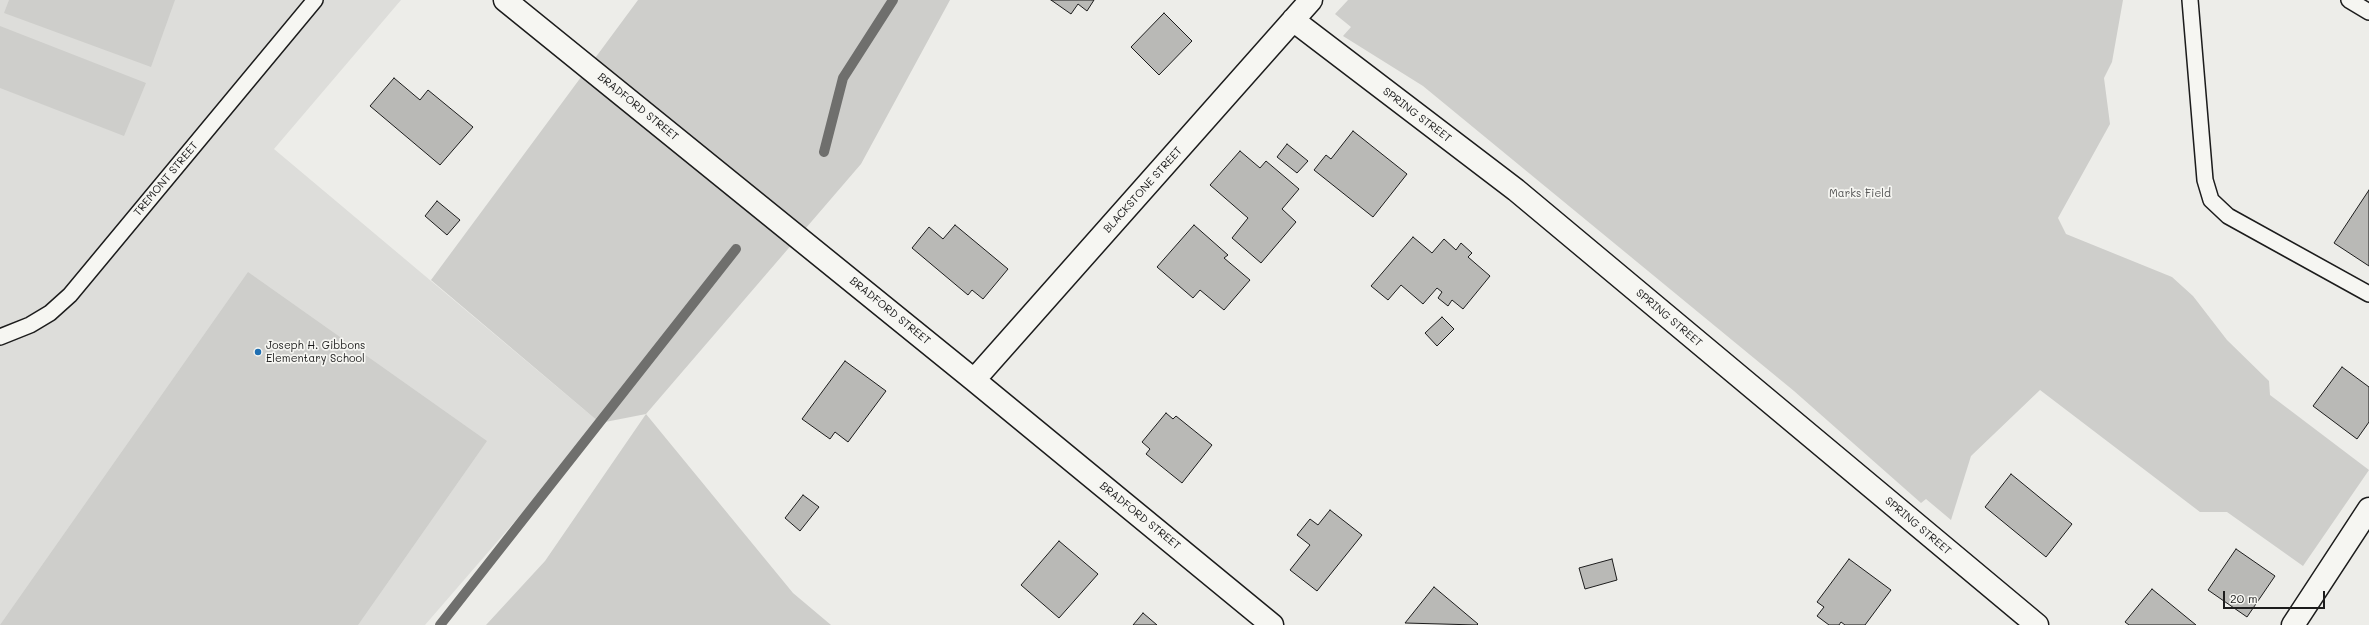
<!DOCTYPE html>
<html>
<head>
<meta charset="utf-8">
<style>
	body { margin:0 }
	#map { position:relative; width:2369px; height:625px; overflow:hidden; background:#edede9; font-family:Mali,sans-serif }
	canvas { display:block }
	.scale { position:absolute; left:2223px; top:591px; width:102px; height:18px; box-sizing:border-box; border:2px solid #1c1c1c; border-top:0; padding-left:5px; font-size:12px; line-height:14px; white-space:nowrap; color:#1c1c1c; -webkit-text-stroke:3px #f6f6f2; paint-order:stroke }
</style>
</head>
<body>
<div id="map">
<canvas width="2369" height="625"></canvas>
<div class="scale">20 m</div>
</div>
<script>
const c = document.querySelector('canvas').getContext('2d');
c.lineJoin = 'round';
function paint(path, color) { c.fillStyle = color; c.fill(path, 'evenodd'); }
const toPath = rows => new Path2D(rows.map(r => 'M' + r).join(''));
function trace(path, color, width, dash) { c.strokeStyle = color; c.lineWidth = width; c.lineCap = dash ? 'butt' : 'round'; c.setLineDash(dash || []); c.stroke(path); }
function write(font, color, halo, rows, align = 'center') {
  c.font = font + ' Mali,sans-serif'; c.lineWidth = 3.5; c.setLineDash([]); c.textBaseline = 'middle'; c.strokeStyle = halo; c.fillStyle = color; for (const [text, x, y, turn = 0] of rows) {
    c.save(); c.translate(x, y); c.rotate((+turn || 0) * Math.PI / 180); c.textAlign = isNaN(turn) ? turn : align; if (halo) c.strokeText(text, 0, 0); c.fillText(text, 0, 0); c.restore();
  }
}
paint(toPath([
	[0,0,401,0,274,149,600,423,425,625,0,625]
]), '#ddddda');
paint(toPath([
	[9,0,175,0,151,67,4,13],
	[638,0,950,0,861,164,646,414,793,593,831,625,486,625,545,561,646,414,600,423,431,280],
	[1348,0,2123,0,2112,62,2104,78,2110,124,2058,218,2066,234,2172,277,2193,296,2227,340,2269,381,2270,395,2369,470,2303,566,2227,512,2200,512,2040,390,1971,456,1951,520,1926,499,1921,503,1794,391,1423,86,1343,36,1351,27,1335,14],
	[0,26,146,83,124,136,0,88],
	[248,272,487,441,358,625,0,625]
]), '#cececb');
trace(toPath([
	[824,152,843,78,893,0],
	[440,625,736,249]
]), '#6f6f6d', 10);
const building = toPath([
	[1051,0,1094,0,1087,11,1078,4,1071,14,1051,0],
	[1164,13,1192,41,1159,75,1131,47,1164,13],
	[394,78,420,100,428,90,473,127,440,165,370,106,394,78],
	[1353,131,1407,174,1373,217,1314,170,1326,155,1331,159,1353,131],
	[1287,144,1308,161,1297,173,1277,157,1287,144],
	[1240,151,1260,168,1266,161,1299,189,1282,209,1296,222,1261,263,1232,238,1248,218,1210,185,1240,151],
	[2369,190,2369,266,2334,243,2369,190],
	[437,201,460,220,447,235,425,216,437,201],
	[955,225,1008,269,983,299,972,290,968,295,912,248,929,227,943,239,955,225],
	[1194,225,1228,255,1224,258,1250,280,1224,310,1200,290,1193,298,1157,267,1194,225],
	[1413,237,1432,253,1444,239,1456,250,1461,243,1472,253,1468,257,1490,276,1463,309,1452,300,1448,306,1438,298,1442,292,1437,288,1423,304,1401,285,1388,300,1371,286,1413,237],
	[1442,317,1454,329,1437,346,1425,333,1442,317],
	[845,361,886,391,848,442,835,432,830,439,802,419,845,361],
	[2342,367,2369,387,2369,422,2357,439,2313,406,2342,367],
	[1166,413,1173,419,1176,416,1212,445,1182,483,1146,454,1150,449,1142,442,1166,413],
	[2011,474,2072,524,2046,557,1985,507,2011,474],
	[803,495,819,507,800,531,785,518,803,495],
	[1330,510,1362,535,1317,591,1290,570,1310,545,1297,535,1310,519,1318,525,1330,510],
	[1059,541,1098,574,1059,618,1021,585,1059,541],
	[2236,549,2275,576,2247,617,2208,590,2236,549],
	[1612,559,1617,580,1585,589,1579,568,1612,559],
	[1849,559,1891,590,1865,625,1845,625,1841,622,1839,625,1829,625,1817,616,1824,607,1817,602,1849,559],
	[1434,587,1478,624,1477,625,1405,623,1434,587],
	[2152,589,2196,625,2129,625,2125,622,2152,589],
	[1143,613,1157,625,1133,625,1143,613]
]);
paint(building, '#b9b9b6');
trace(building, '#1c1c1c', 1);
const lane = toPath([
	[2190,0,2205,180,2211,200,2228,216,2369,294],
	[2349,0,2369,12],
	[0,337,30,325,50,313,70,295,315,0]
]);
const street = toPath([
	[505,0,974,380,1272,625],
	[1293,20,1516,190,2037,625],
	[974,380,1311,0],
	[2293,625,2369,509]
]);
trace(lane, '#1c1c1c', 18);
trace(street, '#1c1c1c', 25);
trace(lane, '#f6f6f2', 15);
trace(street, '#f6f6f2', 22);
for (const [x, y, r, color] of [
	[258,352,4,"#1f6fb2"]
]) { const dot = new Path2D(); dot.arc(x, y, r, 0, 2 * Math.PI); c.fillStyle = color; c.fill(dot); trace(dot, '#f6f6f2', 1.5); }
write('11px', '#1c1c1c', '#f6f6f2', [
	["BRADFORD STREET",638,107,39],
	["SPRING STREET",1417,115,37],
	["TREMONT STREET",166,179,-50],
	["BLACKSTONE STREET",1143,190,-48],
	["BRADFORD STREET",890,311,39],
	["SPRING STREET",1669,318,40],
	["BRADFORD STREET",1140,516,39],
	["SPRING STREET",1918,526,40]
]);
write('11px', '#515151', '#f6f6f2', [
	["Marks Field",1860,194]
]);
write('11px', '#1c1c1c', '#f6f6f2', [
	["Joseph H. Gibbons",266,346],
	["Elementary School",266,359]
], 'left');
</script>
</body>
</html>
